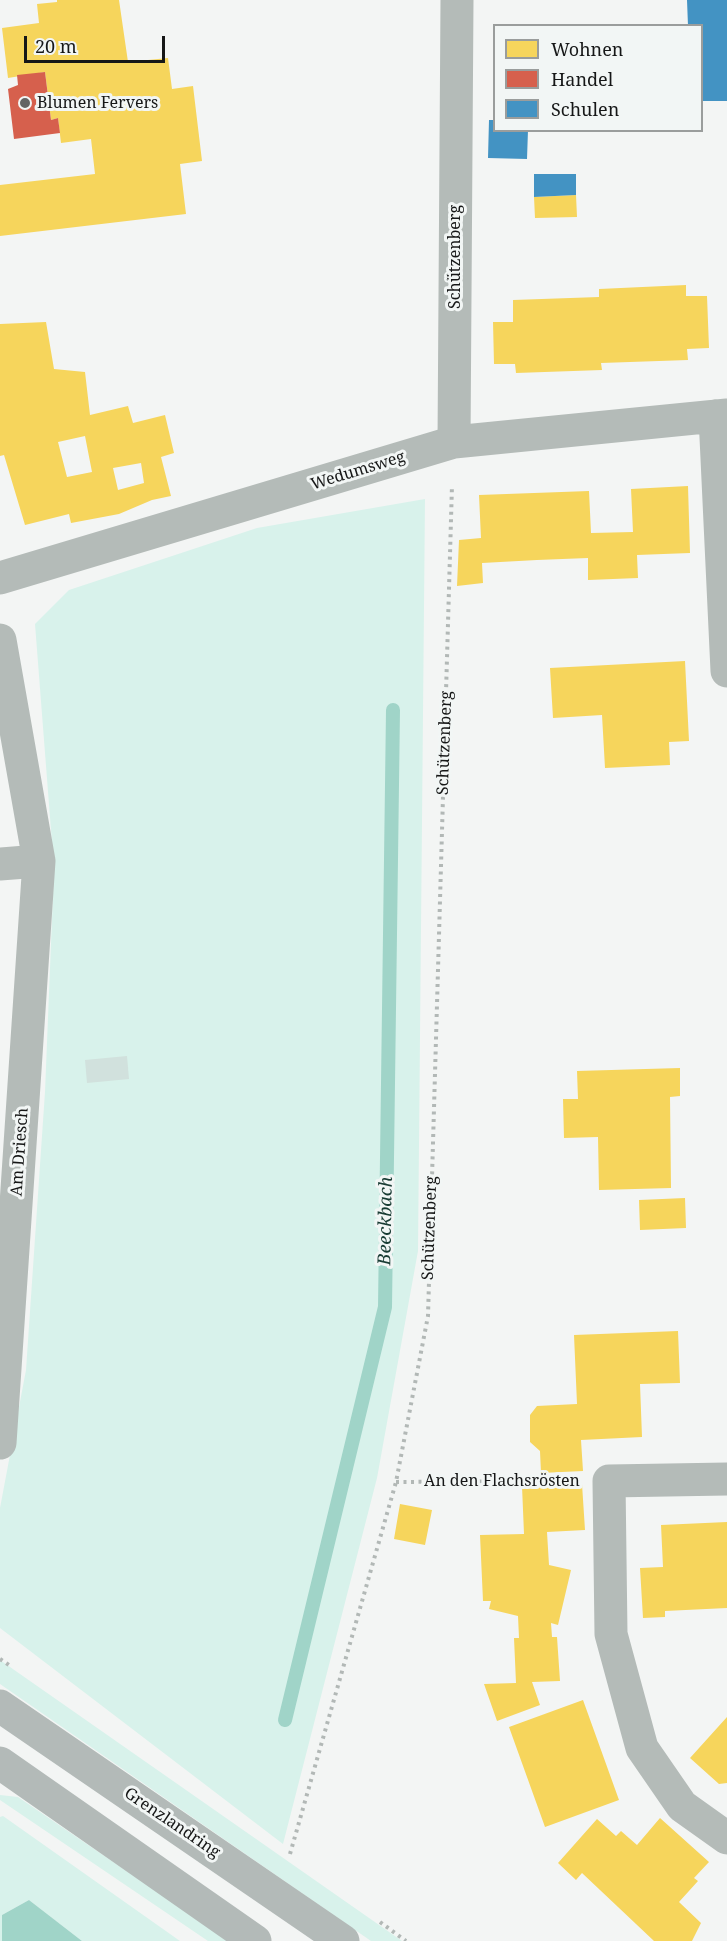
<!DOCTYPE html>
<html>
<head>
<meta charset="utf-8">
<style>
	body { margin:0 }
	#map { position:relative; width:727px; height:1941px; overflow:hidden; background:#f3f5f4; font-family:"Noto Serif",serif }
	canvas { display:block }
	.legend { position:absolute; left:493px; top:24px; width:210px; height:108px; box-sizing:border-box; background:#f2f6f5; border:2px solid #9a9d9c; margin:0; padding:8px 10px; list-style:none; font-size:18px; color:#161717 }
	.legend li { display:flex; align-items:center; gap:12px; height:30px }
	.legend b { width:30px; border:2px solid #9a9d9c }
	.scale { position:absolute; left:24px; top:36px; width:141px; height:27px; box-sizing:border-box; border:3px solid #161717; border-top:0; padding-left:8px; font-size:18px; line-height:21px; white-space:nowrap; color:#161717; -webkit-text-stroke:4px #f2f6f5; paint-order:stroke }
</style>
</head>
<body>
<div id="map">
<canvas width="727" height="1941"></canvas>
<ul class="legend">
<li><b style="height:16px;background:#f6d55c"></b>Wohnen</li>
<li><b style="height:16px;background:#d6604d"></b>Handel</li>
<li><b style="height:16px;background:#4393c3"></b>Schulen</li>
</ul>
<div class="scale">20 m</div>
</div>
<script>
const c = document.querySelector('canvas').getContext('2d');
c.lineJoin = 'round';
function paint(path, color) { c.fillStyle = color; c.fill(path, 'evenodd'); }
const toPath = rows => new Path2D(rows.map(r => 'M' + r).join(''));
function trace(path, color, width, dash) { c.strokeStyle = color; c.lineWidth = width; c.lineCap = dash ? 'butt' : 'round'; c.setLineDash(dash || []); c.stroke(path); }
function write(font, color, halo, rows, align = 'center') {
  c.font = font + ' "Noto Serif",serif'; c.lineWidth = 6; c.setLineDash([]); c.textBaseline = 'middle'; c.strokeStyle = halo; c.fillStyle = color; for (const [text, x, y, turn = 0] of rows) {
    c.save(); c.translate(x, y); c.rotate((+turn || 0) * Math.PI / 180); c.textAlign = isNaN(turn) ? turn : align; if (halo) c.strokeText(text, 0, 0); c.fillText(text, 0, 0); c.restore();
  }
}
paint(toPath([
	[425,499,418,1251,377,1478,283,1844,0,1628,0,1508,26,1370,45,1092,54,869,35,624,69,590,257,528],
	[0,1660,402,1941,371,1941,0,1684],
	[0,1795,18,1797,229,1941,208,1941,0,1800],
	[3,1816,180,1941,82,1941,29,1900,2,1915,2,1941,0,1941,0,1817]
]), '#d8f2eb');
paint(toPath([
	[29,1900,82,1941,2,1941,2,1915]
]), '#a0d4c8');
paint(toPath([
	[57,0,119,0,128,62,168,58,172,89,193,86,202,161,180,164,186,214,0,236,0,185,95,174,91,139,61,143,58,118,51,120,45,72,8,78,2,28,39,23,37,4,57,2],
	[576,195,577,217,535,218,534,197],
	[686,285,686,296,707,296,709,348,687,349,688,360,601,363,602,370,516,373,515,364,494,364,493,322,513,322,513,300,599,297,599,289],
	[46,322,54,369,85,372,90,415,128,406,133,423,165,415,174,453,161,457,171,496,152,500,119,514,71,523,69,514,25,525,4,455,0,456,0,324],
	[85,436,92,472,67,477,58,442],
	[141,463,144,483,118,490,113,468],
	[688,486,690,553,637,555,638,578,588,580,588,558,537,560,482,563,483,583,457,586,459,540,481,538,479,495,589,491,591,533,633,532,631,489],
	[685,661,689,741,669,742,670,765,605,768,602,715,553,718,550,668],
	[680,1068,680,1096,670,1097,671,1188,599,1190,598,1137,564,1138,563,1099,578,1099,577,1071],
	[685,1198,686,1228,640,1230,639,1200],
	[678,1331,680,1383,640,1384,642,1437,581,1440,583,1471,541,1473,540,1451,530,1442,530,1415,537,1406,577,1404,574,1335],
	[582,1484,585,1530,547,1532,549,1565,571,1570,558,1625,551,1623,552,1637,557,1637,560,1681,532,1682,540,1705,497,1721,484,1684,516,1683,514,1638,519,1638,518,1616,489,1609,491,1601,483,1601,480,1535,524,1534,522,1486],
	[400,1504,432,1510,425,1545,394,1539],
	[727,1522,727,1608,665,1611,665,1617,643,1618,640,1568,663,1567,661,1525],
	[583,1700,619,1800,545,1827,509,1727],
	[727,1717,727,1783,719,1784,690,1758],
	[660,1818,709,1862,694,1878,698,1881,679,1902,701,1923,692,1941,654,1941,582,1873,576,1880,558,1863,597,1819,616,1836,621,1831,637,1845]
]), '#f6d55c');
paint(toPath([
	[45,72,51,120,58,118,60,133,14,139,8,89,18,85,17,75]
]), '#d6604d');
paint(toPath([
	[687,0,727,0,727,101,702,101,702,26,688,26],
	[489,120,494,120,494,130,528,130,527,159,488,158],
	[534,174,576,174,576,195,534,197]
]), '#4393c3');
trace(toPath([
	[285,1720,385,1307,393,710]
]), '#a0d4c8', 14);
paint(toPath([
	[127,1056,129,1079,87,1083,85,1060]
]), '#d1e1dd');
trace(toPath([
	[396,1482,569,1481],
	[0,1659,9,1665],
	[290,1854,396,1482,428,1316,452,485],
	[380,1922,406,1941]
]), '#b2b8b6', 4, [3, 4.5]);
trace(toPath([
	[715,416,727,671],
	[454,442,457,0],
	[0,578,454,442,727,415],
	[0,640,39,861,0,1443],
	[0,864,39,861],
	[727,1479,609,1481,611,1634,642,1748,682,1806,727,1838]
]), '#b4bbb8', 33);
trace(toPath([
	[0,1706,343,1941],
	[0,1763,255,1941]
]), '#b3bab8', 33);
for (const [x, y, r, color] of [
	[25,103,6,"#636564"]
]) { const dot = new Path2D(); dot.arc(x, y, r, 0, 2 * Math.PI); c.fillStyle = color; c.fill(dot); trace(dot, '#f2f6f5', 2); }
write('16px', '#161717', '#f2f6f5', [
	["Blumen Fervers",37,103]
], 'left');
write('16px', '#161717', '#f2f6f5', [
	["Schützenberg",455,257,-90],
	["Wedumsweg",358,471,-17],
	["Schützenberg",445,743,-88],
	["Am Driesch",20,1152,-86],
	["Schützenberg",430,1228,-88],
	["An den Flachsrösten",502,1481],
	["Grenzlandring",172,1823,34]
]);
write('italic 18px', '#193c34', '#f2f6f5', [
	["Beeckbach",386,1221,-89]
]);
</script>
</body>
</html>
